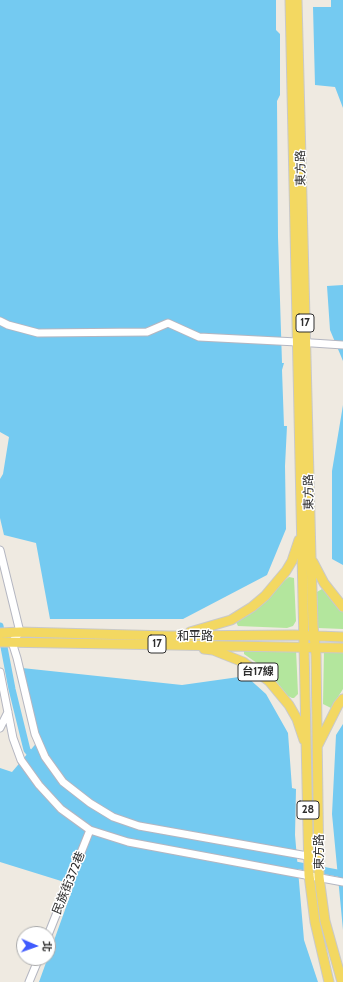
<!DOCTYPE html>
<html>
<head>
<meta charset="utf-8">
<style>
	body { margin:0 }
	#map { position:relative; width:343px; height:982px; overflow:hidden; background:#efeae1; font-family:Cabin,"Noto Sans TC",sans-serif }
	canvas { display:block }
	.north { position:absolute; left:16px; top:926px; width:40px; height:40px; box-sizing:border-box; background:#fff; border:1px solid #ababab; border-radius:50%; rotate:92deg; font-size:11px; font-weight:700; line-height:16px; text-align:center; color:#2e2e2e }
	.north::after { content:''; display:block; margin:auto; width:14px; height:18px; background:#405bfd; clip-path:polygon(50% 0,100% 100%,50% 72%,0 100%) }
</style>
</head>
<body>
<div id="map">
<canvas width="343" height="982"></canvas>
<div class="north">北</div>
</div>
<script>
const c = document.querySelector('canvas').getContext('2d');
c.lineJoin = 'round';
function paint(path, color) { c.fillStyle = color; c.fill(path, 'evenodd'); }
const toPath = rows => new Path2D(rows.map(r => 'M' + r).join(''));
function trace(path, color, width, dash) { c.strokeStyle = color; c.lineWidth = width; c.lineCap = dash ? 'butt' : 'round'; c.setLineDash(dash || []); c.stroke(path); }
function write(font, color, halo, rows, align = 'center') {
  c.font = font + ' Cabin,"Noto Sans TC",sans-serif'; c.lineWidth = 3; c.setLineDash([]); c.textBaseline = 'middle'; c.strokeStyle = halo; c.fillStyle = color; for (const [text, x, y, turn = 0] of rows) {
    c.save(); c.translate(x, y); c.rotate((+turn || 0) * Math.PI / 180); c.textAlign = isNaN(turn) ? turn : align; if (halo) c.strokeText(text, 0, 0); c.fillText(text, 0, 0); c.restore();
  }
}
paint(toPath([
	[289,577,294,578,296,621,293,626,287,628,238,626,236,622,239,619],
	[322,589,343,611,343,629,318,628,317,592],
	[244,649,296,649,298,694,294,698,292,698,288,696,267,670,244,654],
	[324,650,343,651,343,689,331,708,323,704]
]), '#b3e69d');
paint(toPath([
	[0,0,276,0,276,30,280,34,280,95,277,101,278,237,282,363,284,363,282,370,284,426,287,426,285,466,286,529,267,575,183,619,50,619,36,543,4,535,0,518,0,479,3,474,9,437,0,432],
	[331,0,343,0,343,108,335,87,315,85,313,7,331,7],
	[343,285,343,361,330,330,327,286],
	[343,405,343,565,332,559,332,471],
	[22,668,182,685,246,676,266,694,288,733,292,788,296,789,295,835,304,940,318,982,39,982,74,885,0,862,0,768,12,772,39,740],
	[343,724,343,930,332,814,336,735]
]), '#74caf1');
trace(toPath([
	[0,626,12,689,27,750,34,758],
	[290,864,343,874]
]), '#74caf1', 7);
const minor = toPath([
	[0,321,8,325,38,333,147,332,168,323,199,337,297,342,343,345],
	[0,550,20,632,12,642,17,658,35,734,45,757,63,782,90,803,113,817,139,826,313,857],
	[0,672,13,738,21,760,39,785,61,809,90,830,128,842,343,882],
	[0,728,8,712],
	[48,935,90,830],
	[29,982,39,958]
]);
const major = toPath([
	[290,0,309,875,315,922,329,982],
	[297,0,311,557,313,625,316,655,319,877,325,921,342,982],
	[313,562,324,583,343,607],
	[190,632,231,620,252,607,265,596,286,571,292,561,299,540],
	[0,633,20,632,169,636,294,635,343,637],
	[0,642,343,648],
	[204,649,213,650,243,662,269,681,289,705,297,719,304,740],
	[318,745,338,705,343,699]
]);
trace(minor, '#b4b6c1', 9);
trace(major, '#c9c9c9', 11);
trace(minor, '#fff', 7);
trace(major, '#f3d861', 9);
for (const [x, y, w] of [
	[305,323,18],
	[157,644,18],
	[258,672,40],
	[308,810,22]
]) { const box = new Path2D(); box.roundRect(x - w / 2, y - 9, w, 18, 3); c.fillStyle = '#fff'; c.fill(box); trace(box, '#2e2e2e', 1); }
write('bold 11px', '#2e2e2e', null, [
	["17",305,323],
	["17",157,644],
	["台17線",258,672],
	["28",308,810]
]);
write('12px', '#2e2e2e', '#fff', [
	["東方路",301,168,-91],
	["東方路",309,492,-91],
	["和平路",195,636],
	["東方路",319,852,-90],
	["民族街372巷",69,883,-68]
]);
</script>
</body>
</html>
